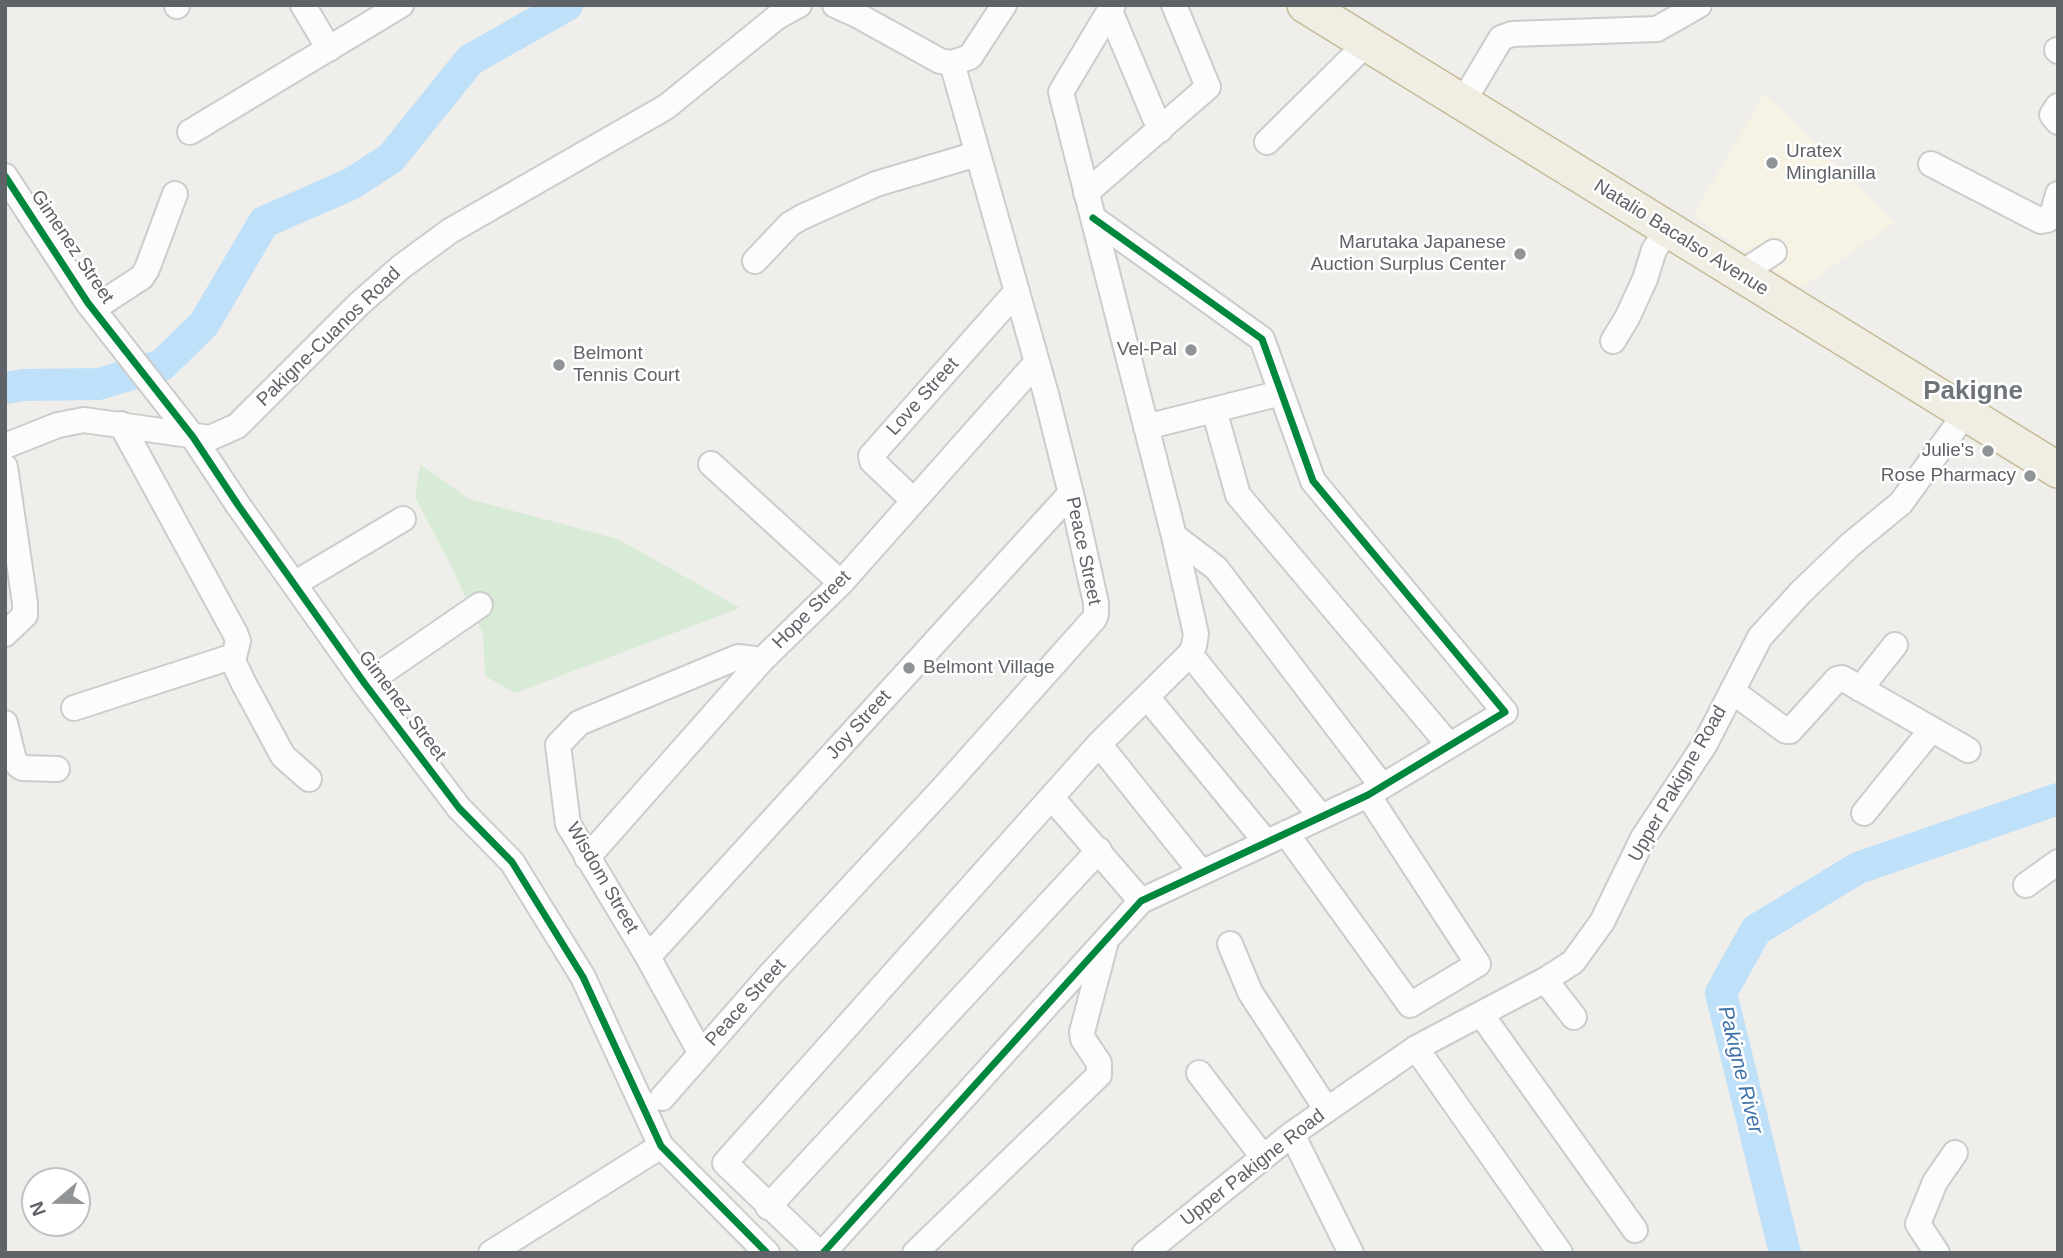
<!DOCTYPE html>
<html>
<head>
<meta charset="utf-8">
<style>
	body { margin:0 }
	#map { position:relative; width:2063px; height:1258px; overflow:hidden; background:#efeeea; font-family:Helvetica,sans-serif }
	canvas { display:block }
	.frame { position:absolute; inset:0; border:7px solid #5f6368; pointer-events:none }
	.north { position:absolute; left:21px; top:1167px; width:70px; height:70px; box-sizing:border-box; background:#fff; border:2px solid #bfc1c3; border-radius:50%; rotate:250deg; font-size:19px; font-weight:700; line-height:28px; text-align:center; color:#5f6368 }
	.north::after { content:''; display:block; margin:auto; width:24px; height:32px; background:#919496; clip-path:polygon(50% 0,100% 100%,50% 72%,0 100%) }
</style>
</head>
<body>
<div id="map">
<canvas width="2063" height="1258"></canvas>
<div class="frame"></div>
<div class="north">N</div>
</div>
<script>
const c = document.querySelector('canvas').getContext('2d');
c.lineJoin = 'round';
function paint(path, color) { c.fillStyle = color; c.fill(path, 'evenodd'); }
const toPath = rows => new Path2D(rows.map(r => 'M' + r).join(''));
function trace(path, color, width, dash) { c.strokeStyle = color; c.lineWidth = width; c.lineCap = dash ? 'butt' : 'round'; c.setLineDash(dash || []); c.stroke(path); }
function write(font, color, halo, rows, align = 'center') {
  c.font = font + ' Helvetica,sans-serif'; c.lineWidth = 5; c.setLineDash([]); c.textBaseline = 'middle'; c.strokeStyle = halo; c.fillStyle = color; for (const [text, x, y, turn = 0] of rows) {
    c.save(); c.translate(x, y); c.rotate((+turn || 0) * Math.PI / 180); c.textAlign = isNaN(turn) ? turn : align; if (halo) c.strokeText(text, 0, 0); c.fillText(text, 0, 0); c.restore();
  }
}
paint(toPath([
	[1764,94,1894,223,1801,288,1693,216]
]), '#f7f3e4');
paint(toPath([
	[420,464,469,499,618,539,740,608,515,693,485,676,483,634,448,560,415,497]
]), '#d8ebd6');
trace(toPath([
	[5,388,24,385,99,384,162,365,204,324,264,222,351,184,391,158,470,60,567,5],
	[1785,1253,1721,993,1756,930,1858,868,2058,799]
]), '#bfe0f9', 32);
const minor = toPath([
	[177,5,177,6],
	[303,5,329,49],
	[835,5,857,15,940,61,952,63,970,57,1004,5],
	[1110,11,1160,130],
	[2057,50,2058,51],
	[1463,102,1501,38,1512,34,1657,29,1699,5],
	[2058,106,2052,115,2058,122],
	[190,132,401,5],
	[1267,142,1366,44],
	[1931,164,2041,221,2047,220,2053,212,2058,194],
	[5,176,88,303,193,437,238,505,365,684,459,808,512,862,583,977,661,1146,767,1253],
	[1086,193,1208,87,1174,5],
	[755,261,790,224,802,217,876,184,977,154],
	[1740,274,1774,252],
	[93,309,142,277,147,269,175,194],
	[1613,341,1627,318,1645,279,1654,250,1668,229],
	[1214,410,1238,495,1449,745],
	[121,424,235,633,238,641,233,661,244,684,283,756,309,779],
	[1146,427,1281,393],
	[5,446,58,425,84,420,210,438,237,426,359,304,401,267,450,231,666,107,777,17,799,5],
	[711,464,841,583],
	[5,467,25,603,25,615,5,634],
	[913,500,872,461,871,456,1017,291],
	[1174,536,1216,568,1382,786],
	[294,584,403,519],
	[1190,654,1321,817],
	[365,684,480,605],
	[1860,689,1895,645],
	[1732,691,1786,731,1790,731,1837,679,1842,678,1968,750],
	[1147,697,1266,842],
	[74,708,234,656],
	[5,723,14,760,18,765,22,768,57,769],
	[1099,744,1201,872],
	[1052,798,1141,901],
	[1864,813,1932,729],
	[1286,833,1410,1005,1478,964,1368,795],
	[587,858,762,660,841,583,1037,362],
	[2026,885,2058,862],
	[1230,944,1250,992,1327,1110],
	[648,957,1071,493],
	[1545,980,1574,1017],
	[1481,1014,1635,1230],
	[1416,1048,1560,1253],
	[701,1054,648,957,568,824,558,745,579,723,738,657,762,660],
	[1199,1073,1263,1157],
	[662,1098,769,976,947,784,1094,619,1096,614,1096,603,1077,518,1046,394,952,63],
	[1292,1134,1351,1253],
	[768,1207,1099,850],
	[491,1253,661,1146],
	[819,1253,725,1163,1099,744,1190,654,1194,646,1196,634,1174,536,1061,92,1113,5],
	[823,1253,1141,901,1368,795,1505,712,1313,481,1262,339,1093,218],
	[915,1253,1099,1075,1099,1063,1083,1039,1082,1032,1106,941],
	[1145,1253,1292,1134,1416,1048,1545,980,1573,962,1602,922,1643,838,1705,744,1760,637,1801,592,1850,545,1901,503,1965,414],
	[1937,1253,1918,1224,1935,1182,1955,1153]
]);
const highway = toPath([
	[1305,5,2058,470]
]);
trace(minor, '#cbcccc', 28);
trace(highway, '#c8b996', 38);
trace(minor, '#fdfcfc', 24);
trace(highway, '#f0ede3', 35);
trace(toPath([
	[5,176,88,303,193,437,238,505,365,684,459,808,512,862,583,977,661,1146,767,1253],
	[823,1253,1141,901,1368,795,1505,712,1313,481,1262,339,1093,218]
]), '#00873e', 7);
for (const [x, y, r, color] of [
	[1772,163,7,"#919496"],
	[1520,254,7,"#919496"],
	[1191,350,7,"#919496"],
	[559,365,7,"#919496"],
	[1988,451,7,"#919496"],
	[2030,476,7,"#919496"],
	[909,668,7,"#919496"]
]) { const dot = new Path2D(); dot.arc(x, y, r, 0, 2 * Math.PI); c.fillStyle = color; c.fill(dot); trace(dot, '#fff', 2.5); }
write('19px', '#5f6368', '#fff', [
	["Uratex",1786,152,"left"],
	["Minglanilla",1786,174,"left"],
	["Marutaka Japanese",1506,243],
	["Auction Surplus Center",1506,265],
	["Vel-Pal",1177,350],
	["Belmont",573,354,"left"],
	["Tennis Court",573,376,"left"],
	["Julie's",1974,451],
	["Rose Pharmacy",2016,476],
	["Belmont Village",923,668,"left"]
], 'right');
write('19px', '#5f6368', '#fff', [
	["Natalio Bacalso Avenue",1681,238,32],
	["Gimenez Street",72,247,56],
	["Pakigne-Cuanos Road",329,337,-44],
	["Love Street",923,397,-48],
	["Peace Street",1083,551,78],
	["Hope Street",812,610,-45],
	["Gimenez Street",402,706,53],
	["Joy Street",859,725,-48],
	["Upper Pakigne Road",1678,784,-60],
	["Wisdom Street",602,878,60],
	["Peace Street",746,1003,-48],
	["Upper Pakigne Road",1253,1168,-38]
]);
write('italic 21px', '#4174aa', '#fff', [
	["Pakigne River",1740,1070,76]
]);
write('bold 26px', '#70757a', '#fff', [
	["Pakigne",1973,392]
]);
</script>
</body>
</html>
